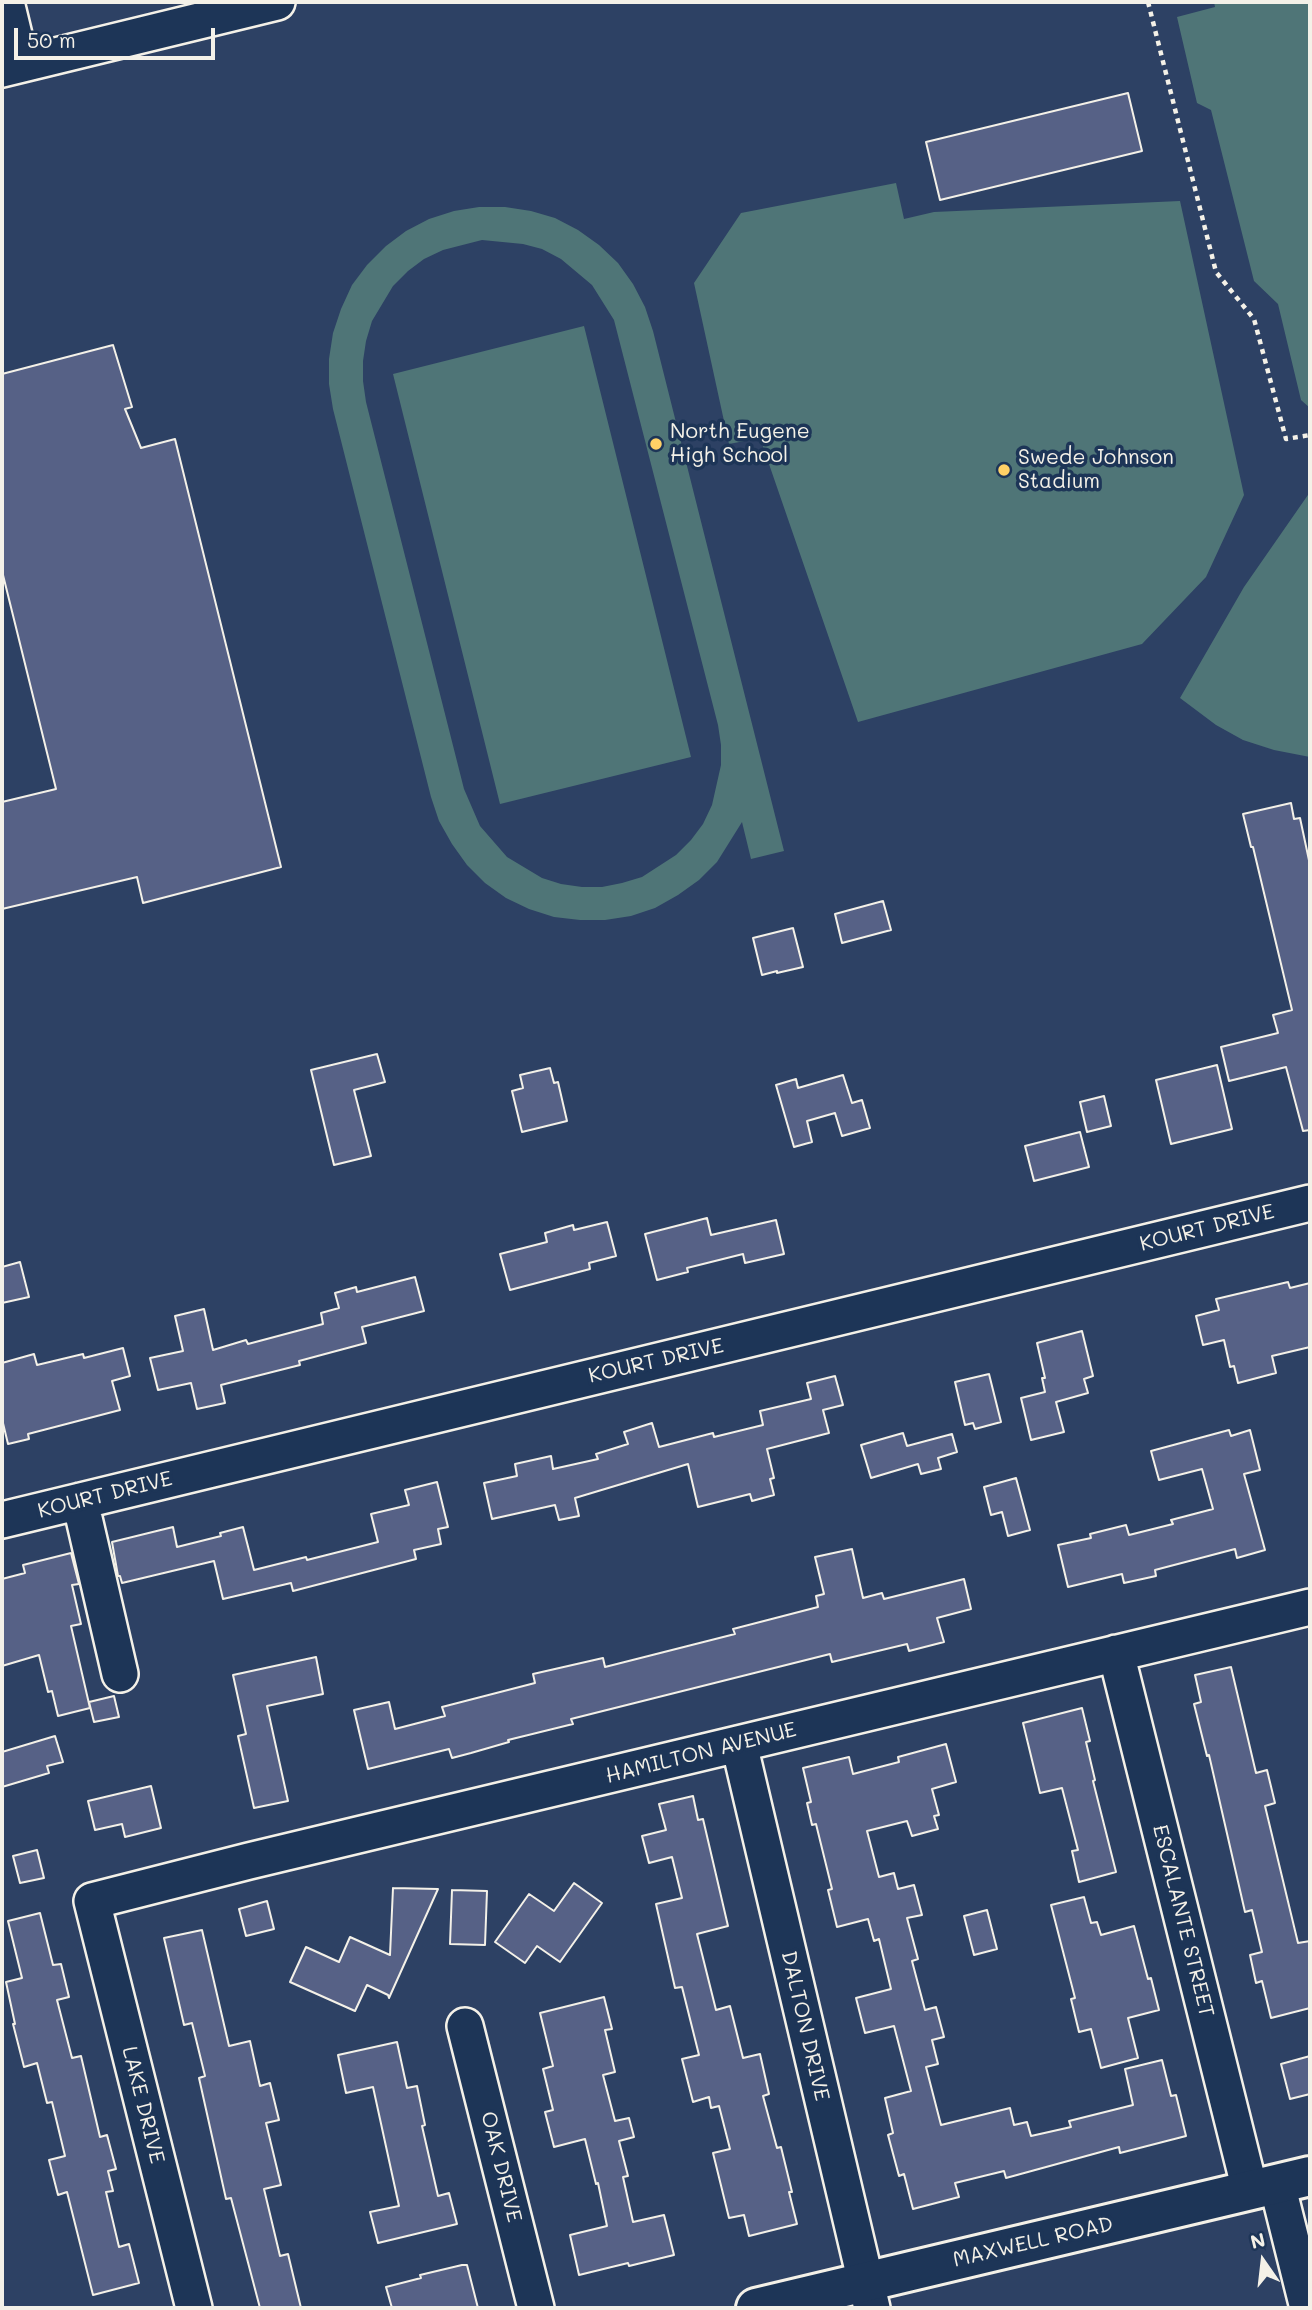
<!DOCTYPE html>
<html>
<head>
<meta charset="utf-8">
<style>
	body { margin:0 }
	#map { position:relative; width:1312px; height:2310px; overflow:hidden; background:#2d4164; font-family:Mali,sans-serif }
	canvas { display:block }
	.frame { position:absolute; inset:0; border:4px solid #f4f1e8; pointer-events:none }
	.north { position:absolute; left:1228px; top:2226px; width:70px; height:70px; -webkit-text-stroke:5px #1d3557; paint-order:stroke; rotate:346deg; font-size:19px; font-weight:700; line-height:28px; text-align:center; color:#f4f1e8 }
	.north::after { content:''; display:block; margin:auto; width:24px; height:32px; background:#f4f1e8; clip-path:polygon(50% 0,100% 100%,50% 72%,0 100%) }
	.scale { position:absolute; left:14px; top:28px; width:201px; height:32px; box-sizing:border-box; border:4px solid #f4f1e8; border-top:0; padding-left:9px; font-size:21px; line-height:24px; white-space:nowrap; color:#f4f1e8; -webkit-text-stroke:5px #1d3557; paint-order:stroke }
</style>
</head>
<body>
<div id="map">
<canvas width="1312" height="2310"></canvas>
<div class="frame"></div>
<div class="north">N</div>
<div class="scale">50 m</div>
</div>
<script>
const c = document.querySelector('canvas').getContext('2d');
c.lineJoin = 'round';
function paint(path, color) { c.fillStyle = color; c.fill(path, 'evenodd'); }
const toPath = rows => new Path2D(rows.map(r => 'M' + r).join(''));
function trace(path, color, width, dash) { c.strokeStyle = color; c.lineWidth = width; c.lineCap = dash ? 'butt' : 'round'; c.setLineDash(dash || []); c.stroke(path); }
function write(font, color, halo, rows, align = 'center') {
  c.font = font + ' Mali,sans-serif'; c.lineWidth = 7; c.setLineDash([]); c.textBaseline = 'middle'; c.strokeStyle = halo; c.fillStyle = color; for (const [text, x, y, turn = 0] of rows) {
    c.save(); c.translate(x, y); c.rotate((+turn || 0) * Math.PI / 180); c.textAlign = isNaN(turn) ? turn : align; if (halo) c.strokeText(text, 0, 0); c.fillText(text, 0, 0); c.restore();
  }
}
paint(toPath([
	[1214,2,1310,2,1310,408,1301,400,1278,304,1254,281,1211,110,1197,103,1177,17,1215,7],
	[896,183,904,219,934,212,1180,201,1244,495,1206,577,1142,644,858,722,760,438,729,444,694,283,741,213],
	[479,207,505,207,531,211,555,218,578,230,599,245,618,263,633,284,645,307,653,331,784,851,751,859,742,822,717,862,699,880,678,895,655,908,631,916,605,920,580,920,554,917,529,909,506,898,485,883,467,865,452,844,439,821,431,797,333,409,329,384,329,359,333,333,341,309,352,285,367,265,386,246,406,231,429,219,454,211],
	[482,240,523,244,542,249,561,259,592,285,614,320,718,725,721,745,721,765,712,805,703,824,691,840,676,855,642,877,622,883,602,887,582,887,561,884,542,878,507,857,480,826,464,789,366,402,363,381,363,361,366,341,372,321,393,286,408,271,424,259,443,250],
	[584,326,691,757,500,804,393,374],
	[1310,492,1310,757,1274,750,1243,740,1216,725,1180,698,1244,587]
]), '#4f7577');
const building = toPath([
	[1128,93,1142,151,940,200,926,142,1128,93],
	[113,345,132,407,125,409,141,448,175,439,281,867,143,903,137,877,2,909,2,802,56,789,2,571,2,374,113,345],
	[1291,803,1294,819,1300,818,1310,865,1310,1130,1303,1131,1286,1067,1229,1081,1221,1047,1278,1033,1273,1015,1292,1010,1253,847,1251,847,1243,814,1291,803],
	[883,901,891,930,842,943,835,914,883,901],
	[793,928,803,967,777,973,777,971,762,975,753,938,793,928],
	[377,1054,385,1082,354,1090,371,1156,334,1165,311,1070,377,1054],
	[1217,1065,1232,1129,1171,1144,1156,1080,1217,1065],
	[550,1068,554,1083,558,1082,567,1121,522,1132,512,1091,523,1088,520,1075,550,1068],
	[843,1075,852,1103,862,1100,870,1128,842,1136,835,1113,807,1121,812,1142,794,1147,776,1085,796,1079,798,1088,843,1075],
	[1104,1096,1111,1126,1087,1132,1080,1102,1104,1096],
	[1080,1132,1089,1167,1034,1181,1025,1146,1080,1132],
	[707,1218,711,1235,776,1220,784,1254,745,1263,743,1254,687,1268,688,1272,657,1280,645,1234,707,1218],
	[607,1222,616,1256,589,1263,590,1269,510,1290,500,1254,547,1242,545,1233,573,1225,574,1230,607,1222],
	[20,1262,29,1297,2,1303,2,1267,20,1262],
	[415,1277,424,1311,362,1327,366,1343,299,1361,300,1365,221,1385,225,1403,197,1409,191,1383,158,1390,150,1358,183,1351,175,1316,204,1309,213,1350,246,1340,248,1344,323,1324,321,1313,339,1308,335,1293,356,1287,357,1292,415,1277],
	[1288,1282,1290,1288,1310,1283,1310,1347,1272,1356,1276,1373,1238,1383,1234,1366,1230,1367,1224,1340,1203,1345,1196,1316,1219,1310,1216,1299,1288,1282],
	[1082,1331,1093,1376,1084,1379,1088,1393,1056,1402,1064,1432,1031,1440,1021,1398,1045,1392,1042,1378,1045,1378,1037,1343,1082,1331],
	[123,1348,130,1376,112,1381,120,1410,28,1434,29,1439,8,1444,2,1419,2,1363,34,1354,37,1365,83,1354,84,1358,123,1348],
	[989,1374,1001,1422,975,1429,973,1423,965,1425,955,1382,989,1374],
	[835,1376,843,1405,823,1410,829,1433,767,1449,774,1478,770,1479,774,1495,752,1501,750,1494,698,1507,688,1464,575,1498,579,1516,559,1520,555,1505,492,1519,484,1483,517,1476,515,1464,551,1456,553,1469,598,1459,596,1454,628,1444,624,1432,652,1423,659,1447,713,1433,714,1437,763,1425,760,1411,811,1399,807,1383,835,1376],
	[1229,1430,1231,1436,1250,1430,1260,1470,1244,1474,1265,1550,1237,1558,1235,1549,1155,1570,1156,1576,1124,1583,1122,1574,1068,1587,1058,1545,1091,1538,1090,1534,1126,1525,1129,1535,1173,1524,1171,1520,1213,1509,1202,1469,1159,1480,1151,1451,1229,1430],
	[903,1433,907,1446,952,1434,957,1452,938,1458,941,1469,921,1474,918,1464,871,1478,861,1445,903,1433],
	[1016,1478,1030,1530,1008,1536,1002,1512,991,1515,984,1487,1016,1478],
	[437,1482,448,1527,438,1529,441,1544,414,1550,416,1559,293,1591,291,1583,223,1599,214,1561,122,1583,120,1576,118,1576,112,1542,173,1527,177,1547,221,1536,220,1533,243,1527,254,1570,306,1557,307,1560,378,1542,371,1514,409,1505,405,1490,437,1482],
	[852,1549,863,1598,882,1593,884,1599,964,1579,971,1609,937,1618,944,1642,909,1651,907,1644,832,1662,830,1654,571,1719,573,1724,508,1740,509,1742,471,1753,452,1758,449,1749,368,1769,354,1710,389,1702,395,1729,445,1716,442,1707,535,1683,533,1674,603,1658,605,1667,735,1634,733,1629,818,1607,816,1596,824,1594,815,1557,852,1549],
	[71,1553,79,1584,72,1585,81,1624,71,1626,90,1708,58,1716,52,1691,48,1692,39,1655,2,1666,2,1579,25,1573,23,1565,71,1553],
	[316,1657,323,1694,267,1706,288,1801,254,1808,238,1736,246,1734,233,1675,316,1657],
	[1231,1667,1256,1773,1267,1770,1275,1803,1265,1806,1298,1943,1310,1941,1310,2008,1271,2018,1262,1981,1256,1983,1250,1955,1262,1952,1252,1910,1245,1912,1209,1755,1207,1756,1194,1704,1201,1702,1195,1675,1231,1667],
	[114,1696,119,1717,94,1722,89,1702,114,1696],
	[1082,1708,1090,1741,1086,1742,1095,1780,1093,1781,1116,1872,1079,1882,1072,1851,1078,1850,1062,1788,1040,1793,1023,1723,1082,1708],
	[55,1736,63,1762,47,1766,49,1773,2,1787,2,1752,55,1736],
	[946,1744,956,1782,932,1789,939,1815,934,1816,938,1829,912,1836,907,1821,867,1831,879,1877,894,1873,898,1889,914,1885,922,1915,907,1918,918,1959,912,1961,925,2010,936,2007,944,2037,932,2040,938,2064,926,2067,941,2125,1010,2108,1014,2125,1027,2122,1031,2136,1071,2127,1069,2121,1133,2105,1125,2069,1162,2060,1171,2096,1176,2095,1186,2136,1120,2153,1119,2147,1006,2178,1004,2171,955,2183,959,2197,913,2209,904,2174,899,2176,888,2135,893,2133,885,2098,911,2091,894,2026,865,2033,856,1998,891,1989,879,1939,874,1941,868,1919,837,1927,828,1890,832,1889,816,1824,812,1825,807,1803,811,1802,803,1768,849,1757,853,1774,899,1762,898,1757,946,1744],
	[151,1786,161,1828,125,1837,122,1824,95,1830,88,1801,151,1786],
	[693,1796,698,1820,703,1819,728,1926,697,1934,716,2010,730,2006,743,2058,760,2054,769,2094,763,2096,777,2148,781,2147,792,2192,789,2192,797,2224,749,2236,744,2215,729,2218,713,2153,730,2149,719,2106,711,2108,709,2097,693,2102,682,2059,699,2055,682,1987,675,1988,656,1904,682,1898,672,1857,649,1863,642,1836,666,1830,659,1804,693,1796],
	[37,1850,44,1878,20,1883,13,1856,37,1850],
	[574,1883,602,1903,560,1962,537,1946,525,1963,495,1942,529,1894,554,1911,574,1883],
	[393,1888,438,1889,389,1998,388,1995,367,1985,355,2011,290,1982,306,1947,339,1962,350,1937,390,1955,393,1888],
	[452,1890,487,1891,485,1945,450,1944,452,1890],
	[1084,1897,1091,1923,1097,1922,1101,1935,1134,1926,1148,1979,1151,1978,1159,2010,1128,2018,1138,2058,1101,2068,1091,2029,1079,2032,1071,1999,1075,1998,1051,1905,1084,1897],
	[267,1901,274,1929,246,1936,239,1909,267,1901],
	[987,1910,997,1949,974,1955,964,1916,987,1910],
	[40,1913,53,1965,61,1964,69,1997,57,2000,72,2058,81,2056,100,2137,107,2135,116,2169,108,2171,113,2191,106,2192,119,2247,129,2244,139,2283,93,2295,67,2192,58,2195,49,2160,65,2156,52,2102,47,2103,37,2063,24,2067,13,2024,15,2024,6,1982,22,1978,8,1921,40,1913],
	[202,1930,229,2046,250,2041,260,2086,270,2083,279,2120,266,2123,281,2185,264,2189,280,2256,288,2254,301,2308,260,2308,231,2198,226,2199,199,2078,205,2076,192,2023,184,2025,164,1938,202,1930],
	[604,1997,612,2029,605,2030,615,2072,603,2075,615,2121,629,2118,634,2137,619,2141,628,2176,623,2177,633,2222,664,2215,674,2255,629,2266,628,2263,579,2275,570,2235,607,2226,598,2183,596,2184,585,2139,554,2147,545,2112,553,2110,543,2069,553,2066,540,2013,604,1997],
	[397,2042,407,2088,417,2086,425,2125,422,2126,438,2196,449,2193,457,2224,378,2243,370,2212,399,2206,373,2087,346,2093,338,2055,397,2042],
	[1310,2056,1310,2094,1290,2099,1281,2064,1310,2056],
	[462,2265,467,2265,478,2308,392,2308,386,2287,421,2278,420,2275,462,2265]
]);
paint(building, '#566186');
trace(building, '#f4f1e8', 2);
const minor = toPath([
	[6,2,21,64],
	[2,69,277,2],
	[80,1501,120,1674],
	[2,1520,1310,1203],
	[1116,1653,1250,2190],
	[739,1744,872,2308],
	[465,2026,536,2308],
	[1277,2184,1308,2308],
	[194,2308,92,1901,249,1861,1310,1607]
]);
const major = toPath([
	[756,2308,1310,2176]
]);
trace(minor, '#f4f1e8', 40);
trace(major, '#f4f1e8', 44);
trace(toPath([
	[1148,2,1216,272,1254,319,1286,439,1310,435]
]), '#f4f1e8', 4.5, [5, 5]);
trace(minor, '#1d3557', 35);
trace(major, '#1d3557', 38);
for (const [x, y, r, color] of [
	[656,444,7,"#ffd166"],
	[1004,470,7,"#ffd166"]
]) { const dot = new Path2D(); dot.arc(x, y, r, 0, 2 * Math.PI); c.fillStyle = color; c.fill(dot); trace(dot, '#1d3557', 2.5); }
write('21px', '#f4f1e8', '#1d3557', [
	["North Eugene",670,432],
	["High School",670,456],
	["Swede Johnson",1018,458],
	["Stadium",1018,482]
], 'left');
write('21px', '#f4f1e8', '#1d3557', [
	["KOURT DRIVE",1207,1228,-14],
	["KOURT DRIVE",656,1361,-13],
	["KOURT DRIVE",105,1495,-14],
	["HAMILTON AVENUE",701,1753,-14],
	["ESCALANTE STREET",1183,1921,76],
	["DALTON DRIVE",805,2026,77],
	["LAKE DRIVE",143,2105,76],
	["OAK DRIVE",501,2167,76],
	["MAXWELL ROAD",1033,2242,-13]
]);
</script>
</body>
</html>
